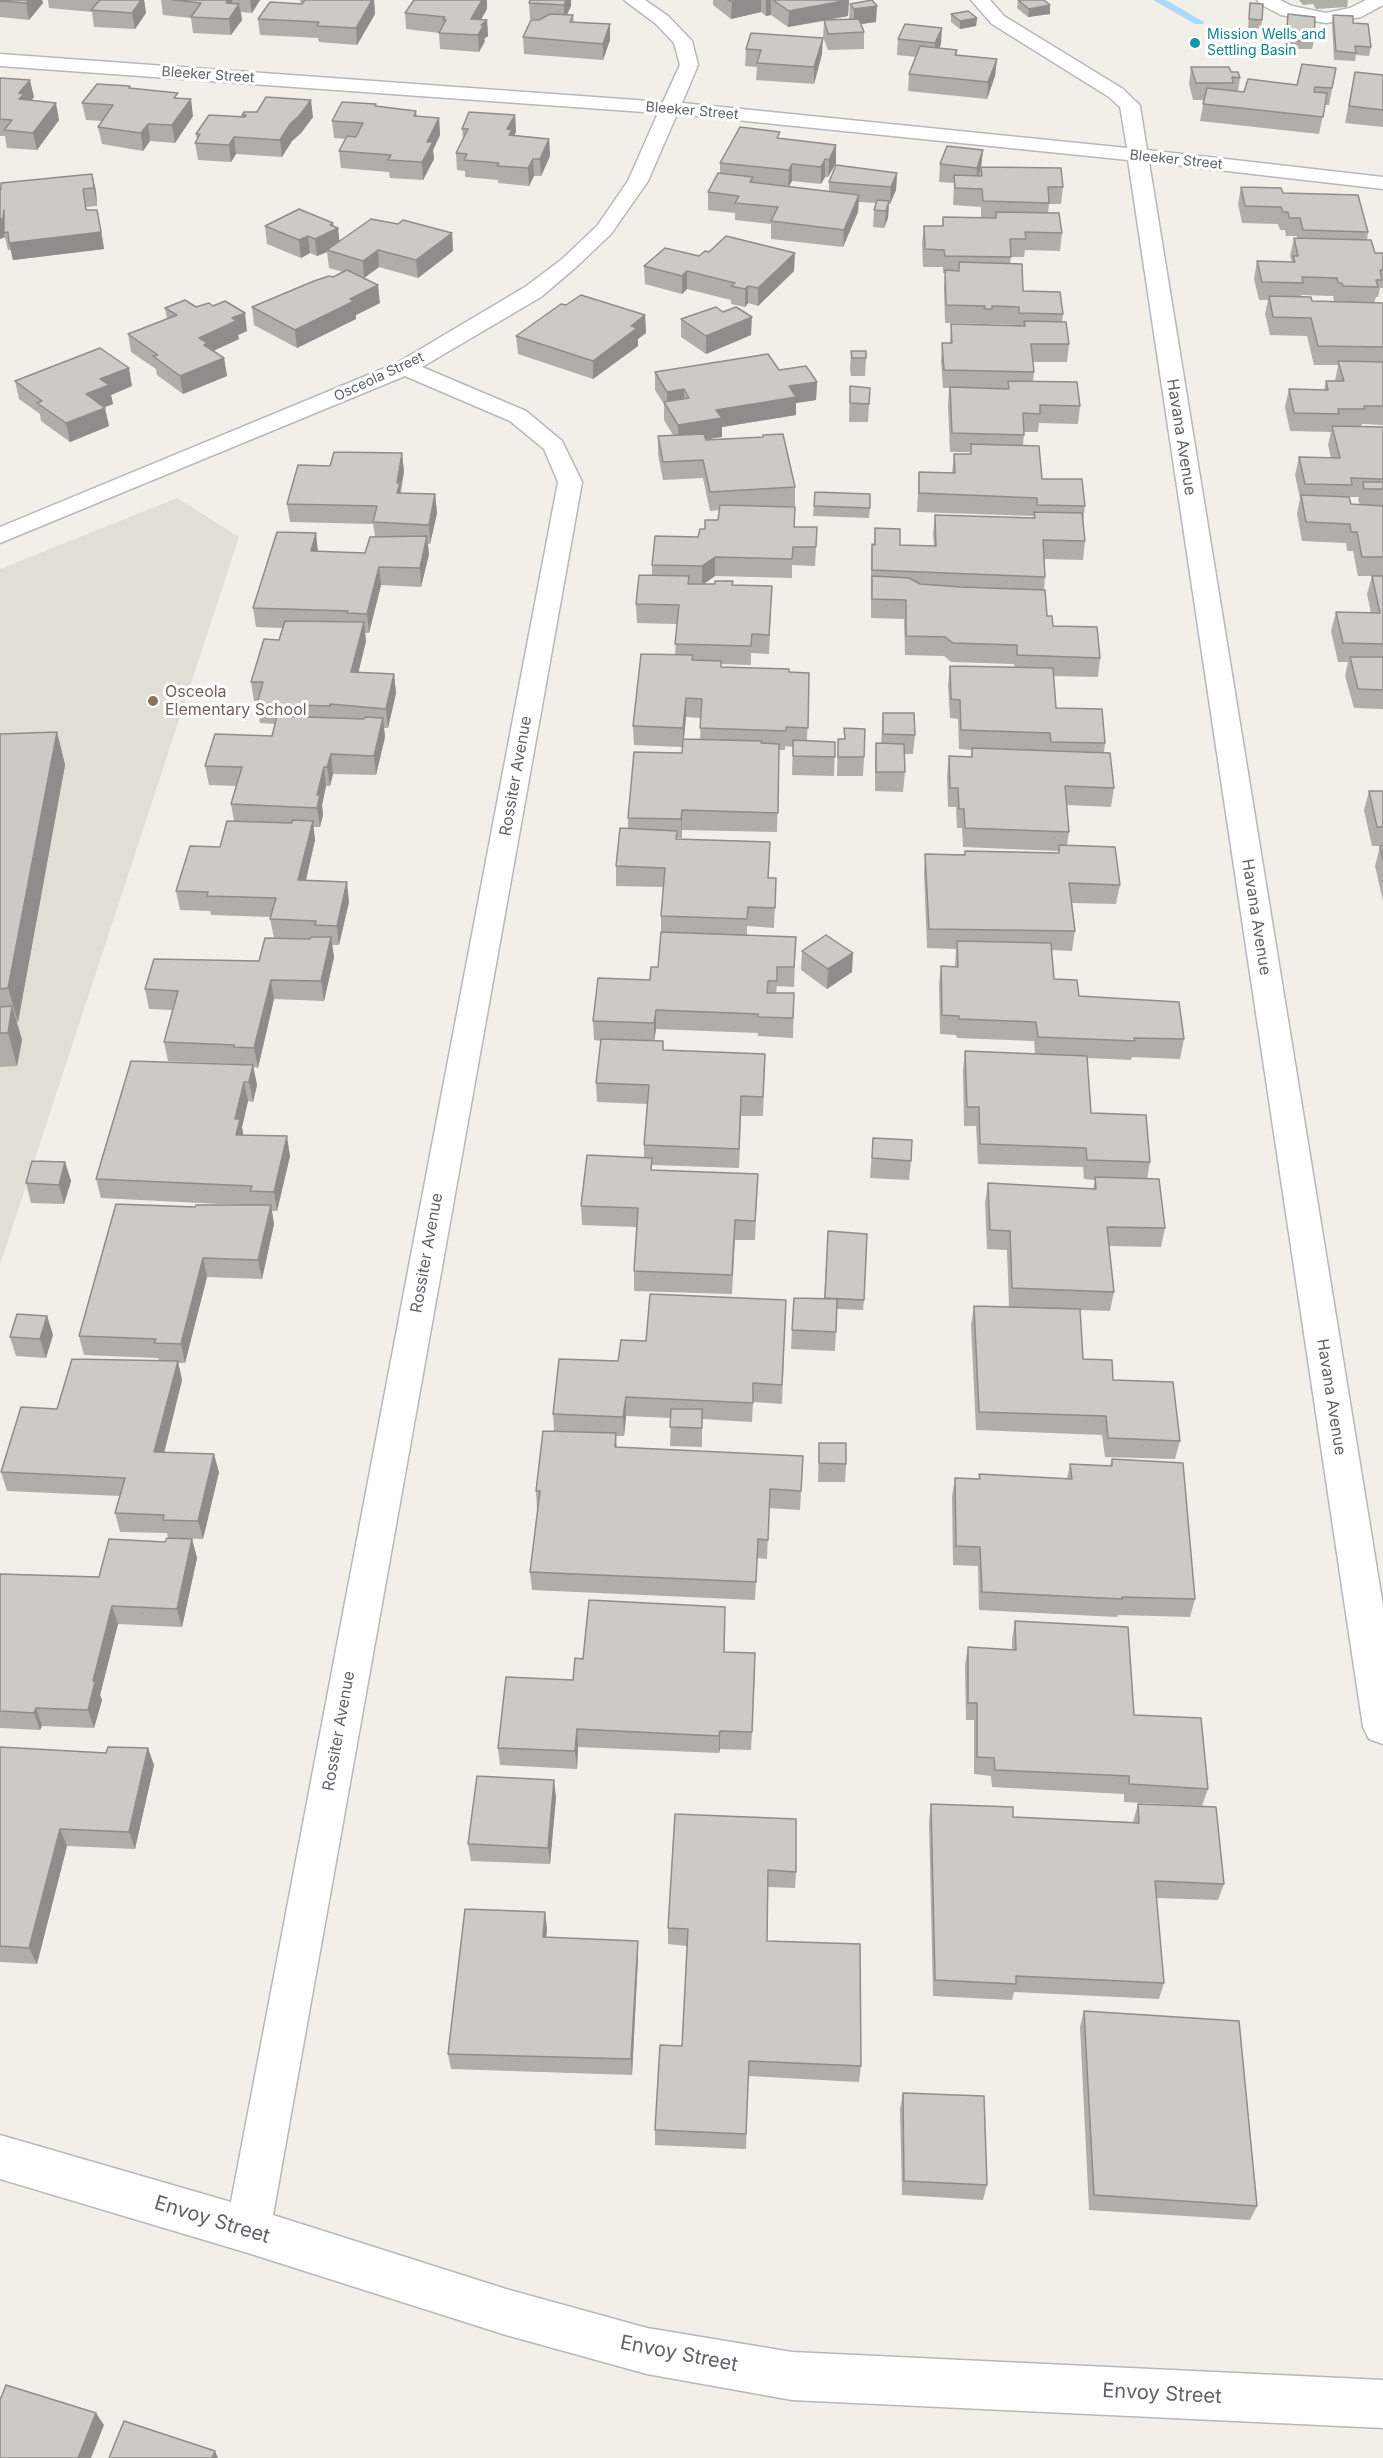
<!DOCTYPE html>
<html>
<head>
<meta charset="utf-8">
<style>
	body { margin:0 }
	canvas { display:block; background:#f1efe8 }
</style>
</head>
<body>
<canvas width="1383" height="2458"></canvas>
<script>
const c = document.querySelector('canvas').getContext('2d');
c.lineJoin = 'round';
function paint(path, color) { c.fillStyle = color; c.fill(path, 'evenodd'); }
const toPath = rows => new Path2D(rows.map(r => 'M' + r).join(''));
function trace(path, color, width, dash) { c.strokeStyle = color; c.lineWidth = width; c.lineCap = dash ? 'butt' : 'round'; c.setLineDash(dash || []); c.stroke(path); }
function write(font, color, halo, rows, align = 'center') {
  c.font = font + ' Inter,sans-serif'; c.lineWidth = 6; c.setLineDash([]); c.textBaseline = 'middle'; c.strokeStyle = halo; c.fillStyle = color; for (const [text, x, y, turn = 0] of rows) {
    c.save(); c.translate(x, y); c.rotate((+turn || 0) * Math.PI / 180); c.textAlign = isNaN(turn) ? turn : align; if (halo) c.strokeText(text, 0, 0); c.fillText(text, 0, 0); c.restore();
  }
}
paint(toPath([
	[177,498,239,537,0,1265,0,569]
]), '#e1ded6');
paint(toPath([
	[1153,0,1166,0,1204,22,1203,24,1195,24,1153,0]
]), '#aadaff');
const service = toPath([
	[971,0,990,0,1004,16,1123,89,1140,106,1137,110,1130,112,1123,110,1109,97,992,24,971,0],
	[1257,0,1280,0,1292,6,1326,13,1350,8,1366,0,1383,0,1383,5,1361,17,1326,23,1281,15,1260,4,1257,0]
]);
const minor = toPath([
	[624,0,645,0,668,16,692,41,698,65,682,103,1127,148,1120,106,1123,102,1130,100,1137,102,1140,106,1147,150,1383,177,1383,189,1149,162,1383,1606,1383,1744,1369,1739,1363,1727,1128,160,677,114,648,181,611,234,575,268,541,297,422,367,526,411,562,441,582,482,273,2215,506,2289,647,2328,792,2352,1383,2380,1383,2428,792,2400,647,2374,506,2335,248,2253,0,2179,0,2135,231,2202,558,482,544,449,510,421,405,376,0,543,0,527,397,363,525,287,561,260,597,226,628,181,658,113,0,66,0,54,663,102,680,65,674,43,656,24,624,0]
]);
trace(service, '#b5b8bc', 3);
trace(minor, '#b5b8bc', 3);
paint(service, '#fff');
paint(minor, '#fff');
paint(toPath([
	[0,0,42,0,43,3,29,20,0,17],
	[48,0,144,0,146,13,135,29,94,27,92,12,49,8],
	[161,0,260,0,252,13,241,12,242,20,231,35,193,33,191,18,163,15],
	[300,0,374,0,375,14,357,45,319,42,318,38,260,35,258,19,301,4],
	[530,0,571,0,571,6,567,15,573,15,574,22,610,24,610,40,603,60,524,54,523,37,540,20,530,19,529,3],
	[713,0,849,0,848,16,827,20,849,19,850,4,876,22,861,24,864,32,864,49,828,50,823,37,824,21,788,27,771,15,766,16,761,12,731,19,713,5],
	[1018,0,1050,14,1028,17,1017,8],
	[1299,0,1348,0,1347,7,1316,9,1313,4,1303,5],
	[1250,3,1262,20,1261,29,1248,28],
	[487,9,481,20,487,20,488,36,484,39,485,41,479,52,440,49,439,33,406,29,405,13],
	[951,14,977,18,976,26,960,29,951,22],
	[1288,14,1314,40,1312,49,1284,49],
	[1333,15,1353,23,1371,47,1369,56,1356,55,1355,61,1334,60,1332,23],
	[905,24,941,44,939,48,957,50,957,55,997,59,995,76,987,99,908,91,909,74,916,57,897,55,898,39],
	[746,49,822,54,814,84,756,80,757,67,745,66],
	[1191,67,1231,72,1240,78,1238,91,1244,92,1297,85,1336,68,1329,105,1325,105,1319,134,1200,121,1204,100,1193,100,1189,84],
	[1355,72,1383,75,1383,127,1345,123],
	[0,78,34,97,31,101,59,120,37,150,7,148,5,136,0,136],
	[131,89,178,99,193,116,175,143,150,141,143,151,102,144,98,127,102,121,86,120,82,103],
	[376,104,376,106,416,111,417,116,439,118,440,135,433,150,434,159,423,180,390,178,389,172,341,168,339,151,345,139,334,138,332,121],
	[242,115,313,117,301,133,292,141,282,157,236,154,231,162,198,160,195,143,197,140,196,134,242,117],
	[515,115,516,132,514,135,549,139,550,156,541,176,534,176,529,186,498,183,498,180,465,177,465,171,457,170,456,153,463,139,462,129],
	[780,138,836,145,836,163,828,177,825,177,821,184,792,181,789,187,829,191,829,182,897,173,896,190,890,204,889,204,888,218,884,228,873,227,874,210,876,203,859,202,858,212,843,247,771,239,771,224,735,220,735,213,708,210,708,192,720,173,720,163],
	[983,150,981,167,1063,187,1061,204,1049,204,1048,213,1062,233,1060,251,1025,250,1024,257,1011,257,1010,264,1023,291,1063,314,1062,322,1069,344,1067,362,1033,362,1034,372,1033,381,1080,406,1078,424,1039,423,1038,432,1024,432,1023,446,1042,479,1085,506,1083,522,1085,541,1083,560,1044,559,1045,577,1044,590,1047,616,1053,626,1100,658,1098,677,1053,676,1056,708,1105,743,1104,753,1114,788,1111,807,1067,805,1069,832,1067,845,1120,885,1116,904,1072,903,1075,931,1072,951,1051,950,1054,979,1079,996,1184,1039,1180,1059,1132,1057,1131,1060,1087,1058,1091,1113,1150,1162,1147,1179,1165,1228,1161,1247,1109,1246,1114,1292,1110,1311,1080,1310,1083,1359,1113,1380,1180,1441,1175,1459,1105,1457,1102,1435,976,1430,971,1325,974,1306,1009,1307,1007,1250,987,1249,985,1203,988,1183,1093,1189,1095,1180,1084,1179,1083,1167,978,1164,976,1126,964,1126,963,1070,965,1051,1035,1054,1034,1041,957,1038,956,1035,940,1034,939,985,941,966,955,966,956,949,927,948,924,873,925,854,965,854,965,851,1058,853,1058,851,963,847,962,828,957,828,956,807,948,807,947,775,949,756,971,757,972,750,959,749,958,719,950,718,948,685,950,666,1015,667,1014,664,951,662,944,656,905,655,904,619,871,618,871,563,872,544,874,545,875,528,900,545,934,546,933,534,935,515,1033,518,1034,516,917,512,919,472,952,473,954,454,970,454,970,452,950,452,948,406,949,388,943,388,941,361,942,343,950,343,951,324,983,324,945,323,944,288,945,273,943,273,943,267,923,267,922,243,924,226,942,226,943,217,981,218,981,207,953,205,954,183,939,182,940,164],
	[991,324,1017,325,1017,326,990,325],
	[92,174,96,191,97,206,86,207,87,210,101,227,104,249,13,260,11,250,8,250,5,237,0,239,0,189],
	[1241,187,1283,193,1368,232,1367,240,1375,253,1383,253,1383,288,1380,288,1378,297,1376,297,1374,303,1383,303,1383,709,1354,708,1345,676,1348,662,1338,662,1331,631,1336,612,1371,613,1367,594,1372,576,1358,576,1353,551,1347,551,1346,543,1302,541,1297,514,1300,498,1295,475,1299,457,1331,458,1328,445,1331,432,1290,431,1285,407,1289,389,1324,390,1326,381,1335,381,1338,365,1314,365,1307,336,1270,335,1265,314,1268,300,1259,300,1254,279,1257,261,1292,262,1290,256,1294,238,1297,238,1297,236,1286,236,1285,230,1280,230,1278,224,1242,223,1238,204],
	[1301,295,1333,296,1334,301,1338,301,1339,302,1312,301,1301,296],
	[1362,424,1383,425,1382,427,1361,427],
	[1350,497,1359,497,1358,500,1360,505,1351,504,1349,499],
	[265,226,334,226,338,228,339,242,452,233,453,251,418,278,379,267,364,278,380,303,356,315,356,319,297,348,254,325,252,307,333,277,343,272,329,268,327,252,317,256,310,253,301,258,267,244],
	[699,256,794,271,758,306,748,303,745,307,731,304,731,300,687,289,682,294,645,284,644,266],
	[566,305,645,315,646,333,638,339,638,346,593,379,518,354,516,336],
	[196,307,247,331,238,335,239,339,213,351,224,358,227,376,183,394,157,375,156,369,131,352,128,334,167,319,165,308],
	[723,312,751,335,706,354,681,337,681,319],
	[851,351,866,358,865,376,851,376,850,369],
	[779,370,817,382,816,400,796,403,796,415,722,427,722,437,705,439,706,440,763,437,763,435,795,487,795,506,777,507,794,527,817,527,815,566,792,565,792,578,715,576,704,584,715,584,733,581,733,585,772,586,769,654,751,653,751,665,721,664,721,667,809,673,807,741,835,742,834,776,792,775,793,747,785,746,785,750,779,750,777,832,682,830,682,838,677,838,677,839,768,878,776,878,774,928,747,926,747,935,796,937,794,987,777,986,776,993,794,993,793,1038,758,1036,758,1033,656,1029,654,1041,663,1050,765,1054,763,1116,741,1116,739,1168,652,1165,652,1170,758,1174,755,1240,735,1240,732,1294,634,1291,634,1271,637,1227,582,1225,581,1206,644,1157,644,1145,648,1104,597,1102,596,1083,601,1041,594,1040,593,1021,650,980,658,967,661,936,661,916,663,887,616,886,616,866,628,829,628,818,682,753,682,747,634,745,633,726,675,655,677,624,637,623,636,604,652,575,652,565,698,537,705,529,718,520,719,510,710,511,703,478,663,480,658,455,658,436,673,435,664,420,664,404,655,390,655,372],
	[686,717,701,718,700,739,684,739],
	[15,381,132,386,111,395,113,404,104,407,109,426,70,442,41,421,40,414,19,399],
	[850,386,869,404,868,422,849,422],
	[402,453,404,472,401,493,435,494,437,513,430,544,428,544,429,554,421,587,381,585,369,633,365,633,366,641,358,672,394,674,396,693,388,728,384,728,385,737,376,775,333,774,330,786,326,786,322,805,323,815,320,827,313,827,315,840,306,881,349,902,339,945,332,945,334,957,324,1001,274,999,258,1068,253,1067,257,1085,253,1102,248,1101,242,1127,243,1135,290,1156,277,1211,272,1211,274,1224,262,1279,207,1277,185,1363,178,1363,182,1380,164,1452,219,1472,203,1539,168,1538,167,1533,120,1532,115,1513,120,1496,7,1491,1,1472,57,1409,159,1361,158,1358,84,1355,79,1336,195,1207,240,1205,101,1198,96,1179,237,1065,237,1064,168,1061,164,1042,173,1010,149,1009,145,989,259,961,274,938,270,919,271,917,211,915,210,911,180,910,176,891,220,847,234,821,231,804,236,786,209,785,205,766,272,736,275,724,260,723,257,704,258,701,254,701,251,682,279,640,283,628,256,627,253,608,318,551,365,553,375,536,373,524,290,522,287,504,330,466],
	[815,492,870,508,869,518,813,516],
	[883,713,915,735,913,754,904,754,905,772,903,792,875,791,875,763,876,743,881,744],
	[844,728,864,757,863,776,837,776,838,739,844,739],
	[57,732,65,765,18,1022,17,1022,22,1040,17,1066,0,1067,0,734],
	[1369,791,1383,791,1383,901,1375,866,1380,846,1372,846,1364,810],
	[802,951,852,972,827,989,801,970],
	[873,1138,911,1161,909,1180,870,1178],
	[65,1162,71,1181,64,1204,31,1203,26,1183],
	[828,1231,864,1300,863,1310,837,1309,835,1351,791,1349,792,1330,824,1299],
	[786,1300,782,1404,753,1402,752,1422,702,1419,702,1447,670,1446,671,1418,626,1416,624,1436,616,1436,617,1447,803,1456,800,1510,769,1508,767,1559,757,1558,755,1600,532,1590,530,1572,538,1510,537,1510,536,1491,554,1431,553,1414,618,1361,646,1341],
	[47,1316,53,1335,46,1358,16,1356,10,1337],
	[819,1443,846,1464,845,1482,818,1482],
	[1112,1459,1195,1599,1190,1617,1118,1615,1117,1617,979,1610,978,1566,953,1565,952,1496,955,1478,979,1479,979,1474,1067,1479,1070,1464,1110,1466],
	[192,1539,197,1558,182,1627,118,1624,100,1695,102,1700,94,1728,42,1726,40,1730,0,1728,0,1574,99,1577,165,1542],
	[1015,1621,1134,1715,1208,1789,1202,1806,1124,1802,1124,1794,992,1787,991,1776,974,1774,974,1720,966,1720,965,1665,968,1647,1012,1650,1012,1639],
	[724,1652,755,1671,751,1750,720,1749,719,1753,578,1747,577,1769,500,1765,498,1748,573,1680,583,1659],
	[0,1747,154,1765,135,1849,67,1846,37,1964,0,1962],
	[556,1797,550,1864,471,1861,468,1844],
	[931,1804,1013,1817,1133,1822,1138,1804,1224,1884,1218,1900,1156,1898,1164,1983,1159,1999,1014,1992,1012,2000,933,1996,929,1821],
	[675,1814,796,1872,795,1888,768,1887,767,1941,861,2066,859,2082,748,2076,746,2149,655,2145,655,2130,682,2046,687,1946,668,1944,668,1928],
	[547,1928,546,1937,638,1957,632,2075,451,2069,448,2054],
	[1084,2011,1257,2206,1250,2220,1089,2210,1080,2027],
	[903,2093,987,2185,983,2200,902,2195,900,2109]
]), '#afaea9');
paint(toPath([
	[29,0,42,0,43,3,29,20,26,3],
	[133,0,144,0,146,13,135,29,132,13],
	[228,0,232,0,233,12,226,3],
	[250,0,260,0,252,13],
	[372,0,374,0,375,14,357,45,356,28],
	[482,0,487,0,487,9,472,35,471,19],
	[566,0,571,0,571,6,564,21,564,5],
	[742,0,761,0,761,12,731,19,732,2],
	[766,0,771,0,771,15,766,16],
	[849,0,848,16,788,27,789,11],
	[239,4,242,20,231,35,229,19],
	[1050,5,1050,14,1028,17,1029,9],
	[877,6,876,22,854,25,854,9],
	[977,18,976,26,960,29,960,21],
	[487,20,488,36,484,39,485,41,479,52,478,35,481,25],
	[610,24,610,40,603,60,603,44],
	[942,28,941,44,934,59,935,43],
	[823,38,822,54,814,84,814,67],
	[997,59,995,76,987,99,988,82],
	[30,80,34,97,26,106,19,99,19,93],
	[191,99,193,116,175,143,172,125],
	[311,100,313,117,301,133,292,141,282,157,280,140,290,124],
	[56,103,59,120,37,150,33,133],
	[515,115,516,132,513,138,513,147,507,129],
	[439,118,440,135,433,150,434,159,423,180,422,162,427,142],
	[148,124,150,141,143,151,141,133],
	[234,137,236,154,231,162,229,145],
	[549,139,550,156,541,176,540,159],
	[836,145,836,163,828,177,829,160],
	[983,150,981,167,976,185,977,168],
	[533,159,534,176,529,186,528,168],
	[825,159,825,177,821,184,821,167],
	[792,164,792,181,788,188,789,170],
	[897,173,896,190,890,204,891,187],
	[92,174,96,191,97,206,94,188],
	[859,195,858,212,843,247,844,230],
	[889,201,888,218,884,228,886,211],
	[4,210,4,233,5,237,0,239,0,220],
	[97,210,104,249,13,260,9,243],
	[333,223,334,230,338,228,340,246,327,250,327,252,317,256,315,239,330,225],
	[452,233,453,251,418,278,416,260],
	[308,236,310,253,301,258,299,240],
	[378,250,379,267,364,278,363,261],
	[795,253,794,271,758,306,758,288],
	[687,271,687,289,682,294,682,276],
	[378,285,380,303,356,315,356,319,297,348,295,330,350,299],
	[748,286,748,303,745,307,745,289],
	[245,313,247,331,238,335,239,339,209,353,199,338,232,318],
	[645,315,646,333,638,339,638,346,593,379,593,361,631,326],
	[752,317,751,335,706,354,706,336],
	[224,358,227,376,183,394,180,376],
	[129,368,132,386,111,395,113,404,90,413,86,394,100,379],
	[817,382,816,400,796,403,796,415,722,427,722,437,678,444,678,425,716,410,789,386],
	[684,389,684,407,667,407,667,392],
	[105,408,109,426,70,442,66,423],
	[402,453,404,472,400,490,402,502,399,512,397,483],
	[435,494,437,513,430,544,429,525],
	[316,533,318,552,311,551],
	[427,536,429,554,421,587,420,568],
	[715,557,715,576,702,585,702,566],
	[379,567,381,585,369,633,367,614],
	[364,622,366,641,354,691,351,672],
	[394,674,396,693,388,728,386,709],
	[686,698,686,717,683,747,683,728],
	[383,718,385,737,376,775,374,756],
	[57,732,65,765,18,1022,8,988],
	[331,754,333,774,330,786,327,767],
	[324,767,326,786,322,805,323,815,320,827,317,808,317,795],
	[682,810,682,838,681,819],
	[313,821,315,840,301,900,298,880],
	[347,882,349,902,339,945,337,926],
	[331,937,334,957,324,1001,321,981],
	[853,953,852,972,827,989,828,969],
	[271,980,274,999,258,1068,254,1048],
	[12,1006,22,1040,17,1066,8,1033],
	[656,1010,656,1029,654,1042,654,1023],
	[253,1065,257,1085,253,1102,249,1082],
	[244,1082,248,1101,242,1127,244,1139,236,1135,235,1119],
	[287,1136,290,1156,277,1211,274,1192],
	[65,1162,71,1181,64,1204,59,1185],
	[271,1205,274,1224,262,1279,258,1260],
	[203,1258,207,1277,185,1363,181,1344],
	[47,1316,53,1335,46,1358,40,1339],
	[178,1361,182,1380,160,1470,154,1452],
	[626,1397,626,1416,624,1436,623,1417],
	[214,1454,219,1472,203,1539,198,1521],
	[192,1539,197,1558,182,1627,177,1609],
	[112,1606,118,1624,100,1695,102,1700,94,1728,88,1710,93,1681],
	[36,1708,42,1726,40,1730,34,1713],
	[577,1729,578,1747,577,1769,575,1751],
	[720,1731,720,1749,719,1753,719,1736],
	[148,1748,154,1765,135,1849,129,1832],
	[554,1780,556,1797,550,1864,548,1848],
	[60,1829,67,1846,37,1964,29,1948],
	[545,1912,547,1928,545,1953,543,1937],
	[638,1941,638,1957,632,2075,631,2059],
	[96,2413,104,2425,91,2458,78,2458],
	[215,2451,218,2458,212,2458]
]), '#8f8d8a');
const building = toPath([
	[0,0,29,0,26,3,0,1,0,0],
	[100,0,141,0,132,13,91,10,100,0],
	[173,0,228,0,226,3,239,4,229,19,191,17,201,3,173,0],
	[305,0,372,0,356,28,317,26,319,22,258,19,270,2,302,4,305,0],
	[414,0,482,0,471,19,487,20,481,25,484,25,478,35,439,33,446,20,443,20,445,17,405,13,414,0],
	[530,0,566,0,564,5,529,3,530,0],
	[728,0,742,0,732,2,728,0],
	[773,0,848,0,789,11,773,0],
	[872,0,877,6,854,9,850,4,872,0],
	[1018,0,1044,0,1050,5,1029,9,1018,0],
	[1250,3,1263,4,1262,20,1249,19,1250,3],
	[968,11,977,18,960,21,951,14,968,11],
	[550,14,573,15,570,22,610,24,603,44,523,37,531,20,539,20,550,14],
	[1288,14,1315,17,1314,40,1286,41,1288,14],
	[1333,15,1353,16,1353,23,1368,24,1371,47,1355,46,1356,53,1336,51,1333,15],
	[859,19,864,32,828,34,824,20,859,19],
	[905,24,942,28,935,43,898,39,905,24],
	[751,33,823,38,814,67,757,63,761,50,746,49,751,33],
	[920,46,957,50,955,55,997,59,988,82,909,74,920,46],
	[1302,64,1336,68,1332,88,1315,87,1314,92,1327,93,1323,117,1203,104,1207,88,1244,92,1248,79,1297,85,1302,64],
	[1191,67,1229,67,1231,72,1238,72,1240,78,1232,77,1233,83,1196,83,1191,67],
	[1355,72,1383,75,1383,110,1349,106,1355,72],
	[0,78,30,80,19,93,24,94,19,99,56,103,33,133,4,130,12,120,0,119,0,78],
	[97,84,130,86,129,88,178,93,174,98,191,99,172,125,148,124,141,133,98,127,113,105,82,103,97,84],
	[266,97,311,100,299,116,290,124,280,140,234,137,229,145,195,143,200,134,196,134,209,115,245,117,246,115,242,115,244,112,257,112,266,97],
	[342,102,376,104,375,106,416,111,414,116,439,118,427,142,433,142,422,162,388,160,391,155,339,151,347,136,356,137,363,123,332,121,342,102],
	[469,112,515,115,507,129,512,130,509,135,549,139,540,159,533,159,528,168,497,166,499,163,464,160,467,154,456,153,468,129,462,129,469,112],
	[740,127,780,132,777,138,836,145,829,160,825,159,821,167,792,164,789,170,720,163,740,127],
	[947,146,983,150,977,168,940,164,947,146],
	[836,165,897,173,891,187,829,182,836,165],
	[981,167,1061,168,1063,187,1048,187,1049,203,983,201,982,189,955,188,954,175,982,176,981,167],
	[718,173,753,177,750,182,859,195,844,230,771,221,778,207,735,203,739,196,708,192,718,173],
	[92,174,94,188,83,189,86,210,97,210,101,232,9,243,8,232,4,233,4,210,3,218,0,220,0,189,1,189,1,183,92,174],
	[1241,187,1281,188,1283,193,1358,195,1368,232,1303,230,1300,218,1289,218,1288,212,1283,212,1281,207,1245,206,1241,187],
	[877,200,889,201,886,211,874,210,877,200],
	[299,209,333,223,330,225,338,228,315,239,308,236,299,240,265,226,299,209],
	[996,212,1059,213,1062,233,1025,232,1026,239,1010,239,1011,257,945,256,944,250,925,249,924,226,943,226,943,217,996,218,996,212],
	[371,219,398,224,403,220,452,233,416,260,378,250,363,261,327,250,371,219],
	[726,236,795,253,758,288,748,286,745,289,731,286,735,283,687,271,682,276,644,266,665,248,699,256,705,251,709,252,726,236],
	[1294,238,1371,240,1375,253,1383,253,1383,270,1380,270,1382,280,1376,280,1378,287,1343,286,1342,283,1338,283,1337,278,1302,277,1303,283,1262,282,1257,261,1295,262,1293,256,1298,256,1294,238],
	[959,262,1022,264,1023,291,1060,292,1063,314,1019,313,1019,307,992,306,992,309,984,309,985,306,946,305,945,270,959,271,959,262],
	[347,270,378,285,350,299,354,301,295,330,252,307,314,281,329,276,333,277,347,270],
	[581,295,645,315,631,326,637,328,593,361,516,336,561,304,566,305,581,295],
	[1269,296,1311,297,1312,301,1383,303,1383,347,1318,346,1311,318,1273,317,1269,296],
	[185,300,196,307,209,303,213,306,225,301,245,313,232,318,236,321,199,338,208,343,204,345,224,358,180,376,153,356,158,355,128,334,177,315,165,308,185,300],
	[716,307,723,312,736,307,752,317,706,336,681,319,716,307],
	[1024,321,1066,322,1069,344,1031,344,1034,372,944,370,942,343,952,343,951,324,1025,326,1024,321],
	[100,348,129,368,100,379,109,385,86,394,105,408,66,423,37,403,42,401,15,381,100,348],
	[851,351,866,351,866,358,852,358,851,351],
	[768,354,779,370,806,366,817,382,789,386,796,397,716,410,722,418,678,425,664,402,689,398,684,389,667,392,655,372,768,354],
	[1338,361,1383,362,1383,406,1364,406,1365,409,1338,409,1339,414,1294,413,1289,389,1328,390,1326,381,1344,381,1338,361],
	[1008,381,1077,382,1080,406,1040,405,1040,414,1023,413,1024,435,952,433,950,387,1009,389,1008,381],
	[850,386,870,388,869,404,850,403,850,386],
	[1332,426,1383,427,1383,479,1351,478,1352,485,1305,484,1299,457,1340,458,1332,426],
	[704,434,706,440,763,437,763,435,783,434,795,487,710,492,703,460,663,462,658,436,704,434],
	[971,444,1039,446,1042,479,1082,479,1085,506,1037,505,1037,498,919,493,919,472,955,473,954,454,971,454,971,444],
	[334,452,402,453,397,483,400,483,397,493,435,494,429,525,373,522,377,506,287,504,298,465,330,466,334,452],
	[1363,482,1383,482,1383,489,1364,489,1363,482],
	[815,492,870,494,870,508,814,506,815,492],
	[1301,495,1349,497,1351,504,1383,506,1383,557,1362,557,1357,532,1351,532,1350,524,1306,522,1301,495],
	[720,505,795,507,794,527,817,527,816,547,793,547,792,559,715,557,702,566,652,565,655,536,698,537,700,529,705,529,705,520,718,520,720,505],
	[1034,512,1082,513,1085,541,1043,540,1045,577,872,570,872,544,875,545,875,528,900,529,900,545,936,546,935,515,1035,518,1034,512],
	[277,532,316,533,311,551,365,553,370,537,427,536,420,568,379,567,367,614,347,613,348,611,253,608,277,532],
	[639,575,689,576,688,584,715,584,715,581,733,581,732,585,772,586,769,635,752,634,751,646,675,644,679,605,636,604,639,575],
	[872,576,909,578,920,584,960,587,1045,590,1047,616,1052,616,1053,626,1097,627,1100,658,1017,655,1017,645,953,643,945,637,906,636,906,600,872,599,872,576],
	[1372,576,1383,576,1383,644,1343,643,1336,612,1380,613,1372,576],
	[285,621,364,622,351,672,394,674,386,709,330,704,330,706,257,704,263,682,251,682,264,639,279,640,285,621],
	[641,654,693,655,692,660,721,661,721,667,789,669,789,672,809,673,808,728,786,727,786,731,700,728,702,699,686,698,683,728,633,726,641,654],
	[1350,657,1383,657,1383,690,1358,689,1350,657],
	[950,666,1053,668,1056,708,1102,709,1105,743,1051,742,1050,733,961,730,960,700,951,699,950,666],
	[883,713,914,713,915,735,883,734,883,713],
	[277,716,364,719,365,717,383,718,374,756,331,754,327,767,324,767,317,795,320,795,317,808,231,804,242,767,205,766,215,734,272,736,277,716],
	[844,728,865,729,864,757,838,757,838,739,845,739,844,728],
	[57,732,8,988,0,989,0,734,57,732],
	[683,739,762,741,761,743,779,744,778,813,682,810,681,819,628,818,634,752,682,753,683,739],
	[793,740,835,742,835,757,793,756,793,740],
	[876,743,904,744,905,772,876,772,876,743],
	[972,748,1110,753,1114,788,1065,786,1069,832,965,828,964,809,959,809,958,788,950,788,949,756,972,757,972,748],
	[1369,791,1383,791,1383,827,1377,827,1369,791],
	[292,820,313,821,298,880,347,882,337,926,315,925,316,921,270,919,276,898,207,896,208,892,176,891,190,846,220,847,227,821,292,823,292,820],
	[620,828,677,831,676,839,770,842,768,878,776,878,775,908,748,907,747,919,661,916,665,868,616,866,620,828],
	[1059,845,1115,847,1120,885,1069,883,1075,931,929,929,925,854,965,855,965,851,1059,853,1059,845],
	[1380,846,1383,846,1383,860,1380,846],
	[661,932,796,937,794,967,777,967,777,981,768,981,767,993,794,993,793,1018,758,1017,758,1014,656,1010,654,1023,593,1021,598,978,650,980,651,967,658,967,661,932],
	[826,935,853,953,828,969,802,951,826,935],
	[311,937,331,937,321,981,271,980,254,1048,234,1047,234,1045,164,1042,178,991,145,989,154,959,259,961,265,938,310,939,311,937],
	[957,941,1051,943,1054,979,1077,980,1079,996,1179,1002,1184,1039,1134,1038,1135,1041,1038,1037,1036,1022,959,1019,959,1016,942,1015,941,966,958,967,957,941],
	[12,1006,8,1033,0,1033,0,1007,12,1006],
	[601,1039,663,1041,663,1050,765,1054,763,1097,741,1096,739,1149,644,1145,649,1085,596,1083,601,1039],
	[965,1051,1087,1056,1091,1113,1146,1115,1150,1162,1087,1160,1086,1148,980,1144,979,1107,967,1107,965,1051],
	[131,1061,253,1065,249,1082,244,1082,235,1119,240,1119,236,1135,287,1136,274,1192,250,1191,252,1186,96,1179,131,1061],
	[873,1138,912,1140,911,1161,872,1158,873,1138],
	[587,1155,652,1158,651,1170,758,1174,755,1221,735,1220,732,1275,634,1271,638,1208,581,1206,587,1155],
	[32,1161,65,1162,59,1185,26,1183,32,1161],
	[1095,1177,1159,1179,1165,1228,1107,1227,1114,1292,1012,1288,1010,1231,990,1230,988,1183,1096,1189,1095,1177],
	[116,1204,195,1207,196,1205,271,1205,258,1260,203,1258,181,1344,154,1343,156,1339,79,1336,116,1204],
	[828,1231,867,1234,864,1300,825,1298,828,1231],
	[650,1294,786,1300,782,1385,753,1383,753,1403,626,1397,623,1417,553,1414,559,1359,618,1361,621,1340,646,1341,650,1294],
	[794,1298,837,1299,836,1332,792,1330,794,1298],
	[974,1306,1080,1309,1083,1359,1112,1360,1113,1380,1173,1382,1180,1441,1108,1438,1106,1416,979,1412,974,1306],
	[17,1314,47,1316,40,1339,10,1337,17,1314],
	[72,1359,178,1361,154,1452,214,1454,198,1521,163,1520,164,1515,115,1513,125,1478,1,1472,21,1407,57,1409,72,1359],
	[671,1409,702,1409,702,1428,670,1427,671,1409],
	[543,1431,616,1433,615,1447,803,1456,801,1491,770,1489,768,1540,758,1539,756,1582,530,1572,540,1491,536,1491,543,1431],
	[819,1443,846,1443,846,1464,819,1463,819,1443],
	[1112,1459,1183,1463,1195,1599,1122,1597,1122,1599,982,1592,980,1547,956,1546,955,1478,980,1479,979,1474,1072,1479,1070,1464,1112,1466,1112,1459],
	[167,1538,192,1539,177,1609,112,1606,93,1681,95,1682,88,1710,36,1708,34,1713,0,1711,0,1574,99,1577,109,1539,165,1542,167,1538],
	[589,1600,725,1607,724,1652,755,1653,752,1732,720,1731,719,1736,577,1729,575,1751,498,1748,506,1677,573,1680,575,1658,583,1659,589,1600],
	[1015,1621,1128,1627,1134,1715,1201,1718,1208,1789,1129,1784,1129,1776,995,1770,994,1758,977,1757,977,1703,968,1703,968,1647,1016,1650,1015,1621],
	[0,1747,106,1753,108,1747,148,1748,129,1832,60,1829,29,1948,0,1946,0,1747],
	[477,1776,554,1780,548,1848,468,1844,477,1776],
	[931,1804,1013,1807,1013,1817,1139,1823,1138,1804,1216,1807,1224,1884,1155,1881,1164,1983,1016,1976,1016,1984,935,1980,931,1804],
	[675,1814,796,1819,796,1872,768,1870,767,1941,860,1944,861,2066,749,2061,746,2134,655,2130,660,2045,682,2046,688,1929,668,1928,675,1814],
	[465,1909,545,1912,543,1937,638,1941,631,2059,448,2054,465,1909],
	[1084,2011,1239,2021,1257,2206,1094,2195,1084,2011],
	[903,2093,984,2096,987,2185,904,2181,903,2093],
	[6,2385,96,2413,78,2458,0,2458,0,2400,6,2385],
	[124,2421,215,2451,212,2458,109,2458,124,2421]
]);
paint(building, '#cccac5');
trace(building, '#8f8d8a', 1.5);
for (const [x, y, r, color] of [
	[1195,43,6,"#0f9aa8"],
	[153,701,6,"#8d6e63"]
]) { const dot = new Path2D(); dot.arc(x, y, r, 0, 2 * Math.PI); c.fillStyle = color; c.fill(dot); trace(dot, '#fff', 2); }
write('14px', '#0d838f', '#fff', [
	["Mission Wells and",1207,35],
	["Settling Basin",1207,51]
], 'left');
write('14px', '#5f6368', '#fff', [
	["Bleeker Street",208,75,4],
	["Bleeker Street",692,111,5],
	["Bleeker Street",1176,160,6],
	["Osceola Street",379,377,-25]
]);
write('16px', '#5f6368', '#fff', [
	["Havana Avenue",1181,437,81],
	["Rossiter Avenue",516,776,-80],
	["Havana Avenue",1256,917,81],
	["Rossiter Avenue",427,1253,-80],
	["Havana Avenue",1331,1397,81],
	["Rossiter Avenue",339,1731,-80]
]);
write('16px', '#785e54', '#fff', [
	["Osceola",165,692],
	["Elementary School",165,710]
], 'left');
write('20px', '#5f6368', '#fff', [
	["Envoy Street",212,2220,17],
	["Envoy Street",679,2354,11],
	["Envoy Street",1162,2394,3]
]);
</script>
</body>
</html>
